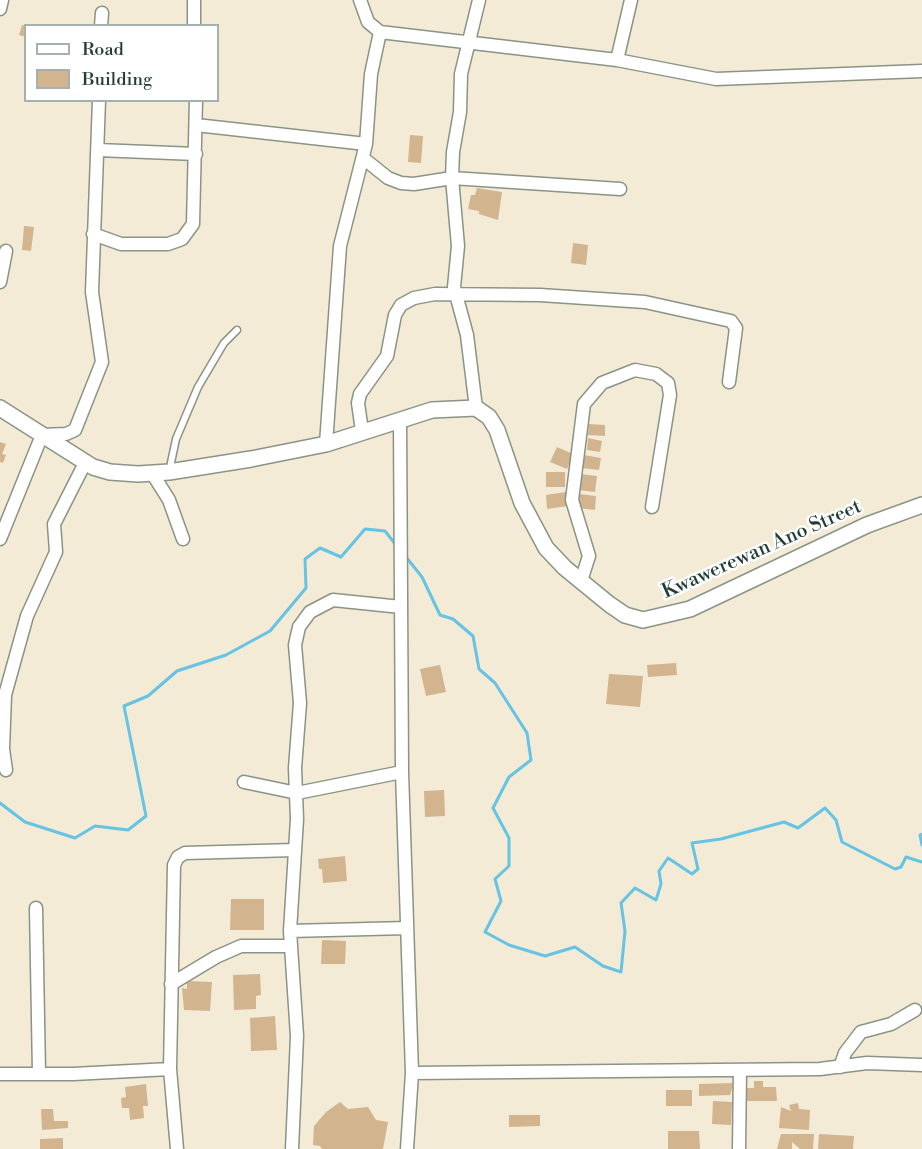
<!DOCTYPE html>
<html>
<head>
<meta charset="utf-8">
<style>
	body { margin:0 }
	#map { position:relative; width:922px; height:1149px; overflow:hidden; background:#f3ebd6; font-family:"Libre Bodoni",serif }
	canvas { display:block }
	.legend { position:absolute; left:24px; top:24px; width:195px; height:78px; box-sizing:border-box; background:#fff; border:2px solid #a5b1ae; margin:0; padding:8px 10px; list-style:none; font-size:18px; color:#1f3d34 }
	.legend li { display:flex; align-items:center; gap:12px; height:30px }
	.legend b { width:30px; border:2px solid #a5b1ae }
</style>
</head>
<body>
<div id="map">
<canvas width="922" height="1149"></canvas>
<ul class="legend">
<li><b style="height:8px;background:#fff"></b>Road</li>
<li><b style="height:16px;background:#d2b48f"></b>Building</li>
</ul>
</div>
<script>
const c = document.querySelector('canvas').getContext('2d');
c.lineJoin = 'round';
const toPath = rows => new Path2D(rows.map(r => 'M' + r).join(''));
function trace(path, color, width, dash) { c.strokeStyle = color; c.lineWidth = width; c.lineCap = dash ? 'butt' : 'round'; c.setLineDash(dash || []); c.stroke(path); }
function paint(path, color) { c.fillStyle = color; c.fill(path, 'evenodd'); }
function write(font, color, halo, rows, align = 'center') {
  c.font = font + ' "Libre Bodoni",serif'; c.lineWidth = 5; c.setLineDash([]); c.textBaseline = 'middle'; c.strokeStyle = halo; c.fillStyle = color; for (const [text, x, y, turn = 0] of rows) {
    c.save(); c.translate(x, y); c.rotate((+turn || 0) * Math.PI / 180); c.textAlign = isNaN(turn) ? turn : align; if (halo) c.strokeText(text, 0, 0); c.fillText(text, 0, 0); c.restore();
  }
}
trace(toPath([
	[406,557,422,577,440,615,453,619,473,636,479,669,495,683,527,733,531,760,509,777,493,808,509,838,509,866,495,879,501,901,485,932,509,945,545,956,575,947,603,966,621,972,625,931,621,903,635,888,656,900,661,884,659,871,668,858,692,874,698,869,692,843,721,839,784,822,798,828,825,808,836,820,842,842,895,869,901,867,906,857,922,862],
	[0,803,25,822,75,838,95,826,128,830,146,816,124,706,148,696,177,671,226,655,270,631,306,588,305,559,320,548,341,557,365,529,385,531,396,545],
	[922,834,920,835,922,845]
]), '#65c3e3', 3);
paint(toPath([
	[22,25,26,26,26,37,19,35],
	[410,135,423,136,421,163,408,162],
	[477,188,502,192,498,220,479,214,479,211,468,209,471,195,475,195],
	[24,226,34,227,31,251,22,250],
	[573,243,588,245,586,265,571,263],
	[589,424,605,425,605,436,588,435],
	[588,438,602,441,600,452,587,450],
	[0,442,6,444,2,454,6,455,3,463,0,462],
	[557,447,573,454,567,469,550,462],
	[584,455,601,458,599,470,582,468],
	[546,472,565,472,565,487,546,487],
	[580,474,597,476,595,492,578,490],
	[566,492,568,506,547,509,546,495],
	[579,494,596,496,595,510,578,508],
	[676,663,677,675,648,677,647,665],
	[440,665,446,692,426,696,420,669],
	[609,674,643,676,640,707,606,704],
	[444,790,445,816,425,817,424,791],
	[345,856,347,881,323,883,322,869,319,869,318,859],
	[231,899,264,899,264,930,230,930],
	[322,940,346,941,345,964,321,964],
	[260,974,261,995,256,996,256,1009,234,1010,233,975],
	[187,981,212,982,210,1011,184,1010,182,988,187,989],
	[275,1016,277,1050,251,1051,250,1018],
	[754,1081,763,1081,763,1087,776,1087,777,1101,744,1101,744,1088,754,1088],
	[734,1083,730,1095,699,1096,699,1084],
	[146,1084,148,1106,143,1106,144,1118,130,1120,129,1108,122,1108,121,1098,126,1097,125,1087],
	[666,1090,692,1090,692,1106,666,1106],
	[713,1101,732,1102,731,1125,712,1124],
	[340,1102,348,1109,368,1107,376,1120,388,1122,383,1149,322,1149,320,1146,313,1145,314,1126,326,1112],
	[798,1103,799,1109,810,1110,809,1130,779,1128,781,1107,791,1111,789,1105],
	[41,1109,53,1109,54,1121,68,1121,68,1128,42,1130],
	[509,1115,540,1115,540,1126,509,1127],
	[668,1131,699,1131,700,1149,668,1149],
	[781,1134,814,1134,813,1149,800,1149,792,1142,792,1149,777,1149],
	[819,1134,854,1136,853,1149,818,1149],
	[63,1138,63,1149,40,1149,40,1139]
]), '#d2b48f');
const service = toPath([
	[169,472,176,439,198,387,224,343,237,330]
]);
const minor = toPath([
	[194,0,194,26],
	[360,0,368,22,380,32,617,60,631,0],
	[0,9,2,0],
	[101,26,102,13],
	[617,60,716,79,922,71],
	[196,125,366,144],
	[98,150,196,154],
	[363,158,388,178,401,183,414,184,452,178,620,189],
	[93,234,121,244,168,244,182,239,193,224,196,100],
	[0,282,6,251],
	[476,408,467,335,454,287,458,246,452,178,453,152,460,112,461,74,479,0],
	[400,420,402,772,412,1073,407,1149],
	[362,431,358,403,360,394,387,356,395,315,401,305,414,298,435,294,540,295,645,302,731,321,736,328,729,382],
	[326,444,340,246,366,144,371,74,380,32],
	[152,473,169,500,183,539],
	[0,539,42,435,66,434,75,430,102,362,92,292,99,100],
	[581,581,589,556,572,500,584,404,602,383,635,370,656,374,668,383,670,395,652,507],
	[6,770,3,749,5,695,27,616,56,552,54,524,85,463],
	[244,782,297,793,402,772],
	[36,908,39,1074],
	[290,931,407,928],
	[171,984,216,957,241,946,291,946],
	[840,1067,845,1053,861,1032,891,1024,915,1010],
	[412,1073,820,1069,867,1063,922,1065],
	[0,1074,73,1074,170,1069],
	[177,1149,170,1069,174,865,178,857,185,853,295,850],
	[292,1149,297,1036,290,931,297,819,295,768,300,703,295,645,299,627,310,612,333,600,401,607],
	[739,1149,740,1070]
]);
const tertiary = toPath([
	[0,408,93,467,110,472,138,474,169,472,251,459,326,444,432,410,476,408,489,417,497,430,522,503,546,548,565,568,609,604,625,615,643,620,690,609,867,525,922,505]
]);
trace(service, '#899485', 9);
trace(minor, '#899485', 15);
trace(tertiary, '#899485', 18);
trace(service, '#fff', 6);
trace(minor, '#fff', 12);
trace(tertiary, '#fff', 15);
write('20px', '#1f3d34', '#fff', [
	["Kwawerewan Ano Street",762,550,-24]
]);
</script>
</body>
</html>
